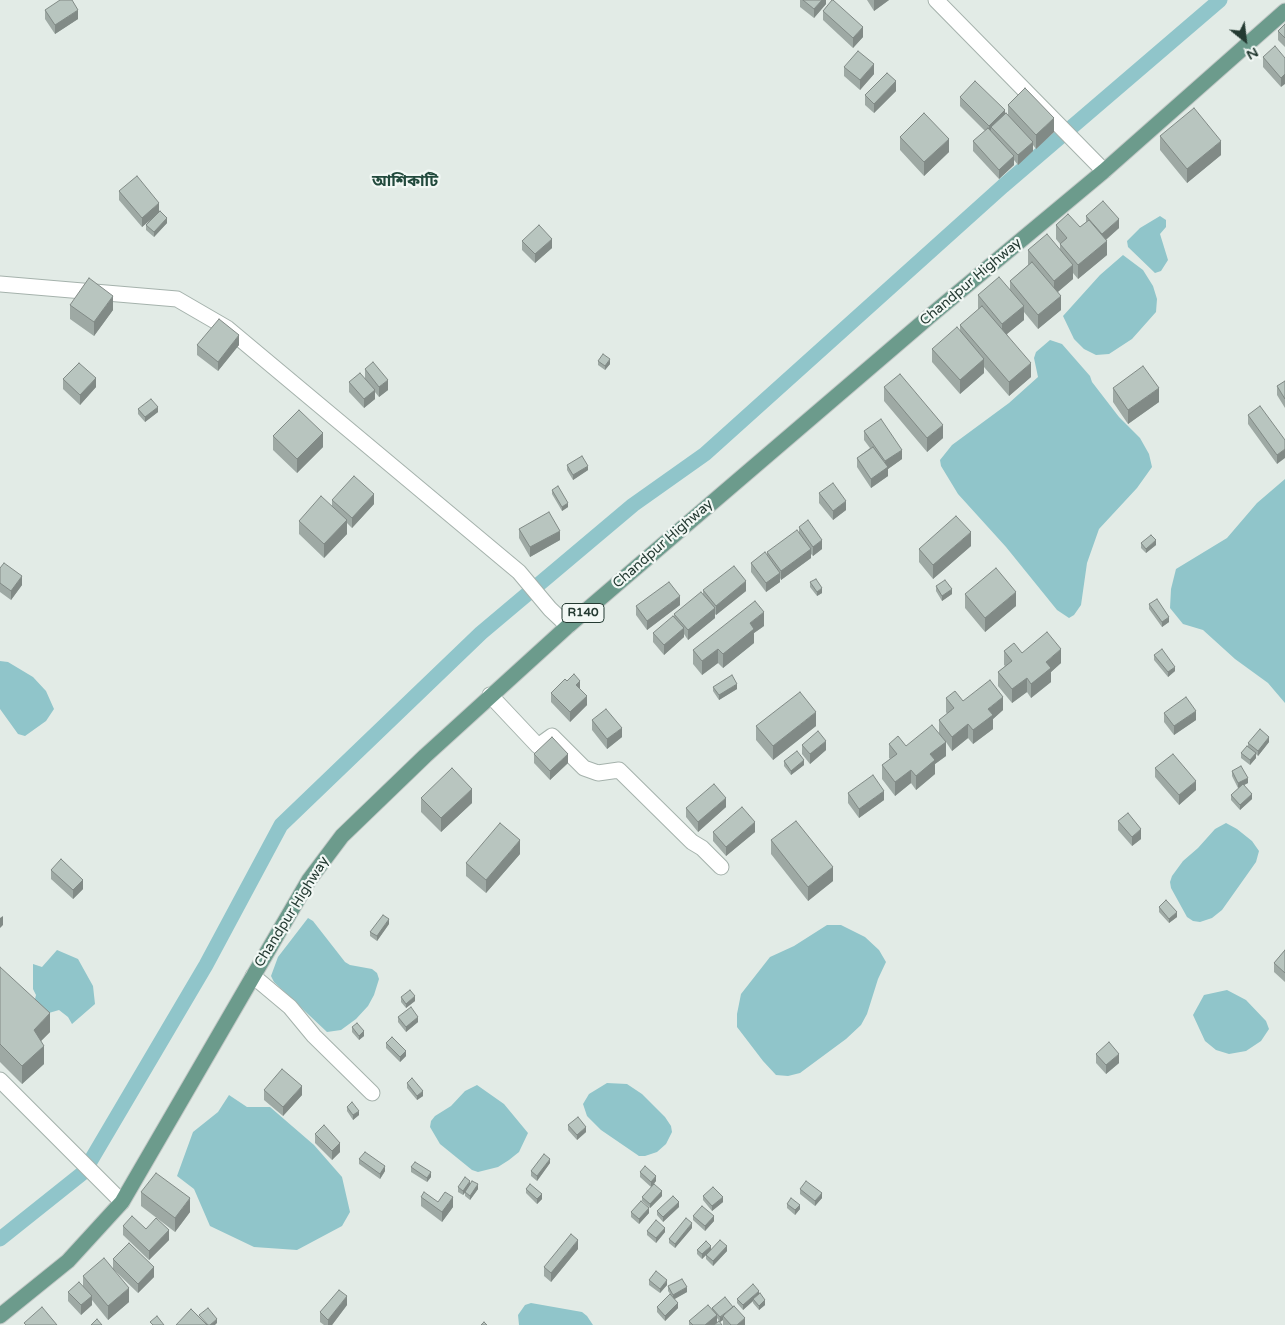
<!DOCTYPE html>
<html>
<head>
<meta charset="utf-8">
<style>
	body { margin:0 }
	#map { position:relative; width:1285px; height:1325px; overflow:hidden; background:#e2ebe6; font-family:"Varela Round",sans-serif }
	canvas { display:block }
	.north { position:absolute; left:1220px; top:15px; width:50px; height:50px; -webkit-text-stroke:4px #f2f8f5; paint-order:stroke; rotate:151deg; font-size:14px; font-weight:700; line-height:20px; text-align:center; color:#243a32 }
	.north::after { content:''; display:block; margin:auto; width:18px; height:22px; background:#243a32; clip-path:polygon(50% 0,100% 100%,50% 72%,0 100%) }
</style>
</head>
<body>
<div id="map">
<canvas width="1285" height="1325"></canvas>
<div class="north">N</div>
</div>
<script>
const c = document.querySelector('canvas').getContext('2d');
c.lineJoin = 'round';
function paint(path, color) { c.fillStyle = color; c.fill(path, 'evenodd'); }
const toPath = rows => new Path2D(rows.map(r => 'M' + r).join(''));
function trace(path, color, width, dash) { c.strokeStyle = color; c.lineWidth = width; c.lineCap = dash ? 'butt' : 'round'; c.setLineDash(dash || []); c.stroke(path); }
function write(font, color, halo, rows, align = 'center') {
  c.font = font + ' "Varela Round","Noto Sans Bengali",sans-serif'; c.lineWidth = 4.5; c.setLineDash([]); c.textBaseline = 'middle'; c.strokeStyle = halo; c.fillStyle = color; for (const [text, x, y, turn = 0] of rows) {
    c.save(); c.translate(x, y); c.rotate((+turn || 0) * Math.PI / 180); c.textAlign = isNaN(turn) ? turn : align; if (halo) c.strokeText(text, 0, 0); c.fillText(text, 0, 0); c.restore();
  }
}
paint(toPath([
	[1160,216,1166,220,1166,227,1160,234,1168,260,1161,271,1155,273,1128,247,1127,241,1140,228],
	[1123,255,1143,270,1153,286,1157,299,1156,312,1132,339,1109,354,1096,355,1084,349,1074,339,1063,316,1100,275],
	[1050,340,1062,344,1090,376,1092,382,1119,417,1140,438,1149,454,1152,467,1137,488,1099,529,1087,563,1081,605,1074,615,1069,618,1057,610,1006,547,958,494,941,466,940,460,952,445,1009,403,1038,377,1034,358,1036,352],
	[1285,479,1285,703,1268,683,1235,659,1203,630,1183,624,1170,608,1171,589,1176,569,1227,538,1257,503],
	[0,661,8,662,33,677,46,691,54,709,46,721,25,736,18,734,0,709],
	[1226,823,1237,829,1252,841,1259,851,1256,862,1222,910,1212,918,1200,922,1193,921,1187,917,1171,888,1170,882,1172,876,1183,861,1198,848,1215,829],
	[308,918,313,921,345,962,350,965,372,969,377,973,379,979,374,995,368,1006,356,1019,341,1030,327,1032,274,982,271,976,278,957],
	[827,925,841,925,865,937,879,950,886,962,878,979,867,1014,861,1025,846,1039,800,1073,788,1076,776,1075,763,1061,737,1027,737,1014,741,994,770,957,794,946],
	[57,950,78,959,93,986,95,1004,72,1024,68,1017,59,1010,42,1015,33,1007,36,995,33,989,33,964,42,967],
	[1227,990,1246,1000,1266,1021,1269,1029,1261,1041,1246,1051,1229,1054,1216,1050,1205,1041,1193,1015,1204,995],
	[607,1083,627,1084,642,1094,665,1117,671,1126,672,1132,666,1144,657,1152,645,1156,639,1156,601,1130,587,1116,583,1104,589,1094],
	[477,1085,504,1104,528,1133,519,1152,509,1160,498,1167,478,1172,472,1170,440,1144,430,1127,431,1121,435,1116,451,1106,465,1091],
	[229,1095,247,1107,270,1107,314,1145,342,1177,350,1212,342,1226,297,1250,254,1247,210,1226,194,1189,177,1176,193,1132,218,1112],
	[531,1303,582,1312,587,1316,593,1325,519,1325,518,1315,525,1305]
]), '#90c5ca');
trace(toPath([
	[0,1239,84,1172,206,965,281,825,481,633,633,505,705,454,1003,186,1220,0]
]), '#90c5ca', 15);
const minor = toPath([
	[936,0,1104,171],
	[0,284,177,299,227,328,519,572,550,609,568,626],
	[490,695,538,746,552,736,584,768,598,773,619,770,692,842,702,848,721,867],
	[253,976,290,1007,314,1036,372,1093],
	[0,1080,122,1202]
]);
const major = toPath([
	[0,1316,68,1261,122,1202,309,880,342,836,425,756,568,626,930,316,1104,171,1285,11]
]);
trace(minor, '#a5b2ac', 17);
trace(major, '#c2c8c6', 17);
trace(minor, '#fff', 15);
trace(major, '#6c9b8c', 15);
paint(toPath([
	[800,0,826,0,826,4,814,18,800,7],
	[867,0,889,0,874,11],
	[45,10,78,19,55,34,45,19],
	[823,11,863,37,853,48,823,20],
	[1285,24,1285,47,1278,40,1278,31],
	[1263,57,1285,58,1281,87,1263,67],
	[844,67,874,74,860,90,844,76],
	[896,91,874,113,865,105,865,95],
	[960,97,1005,115,1008,115,1008,105,1054,132,1036,149,1033,145,1033,151,1018,165,1014,160,1014,165,999,179,973,151,973,141,985,131,960,106],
	[1160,136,1221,155,1187,183,1160,150],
	[900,137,949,152,924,176,900,150],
	[119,191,159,211,167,223,154,237,146,230,146,225,152,218,142,227,119,200],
	[1086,216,1119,228,1106,240,1107,255,1078,279,1073,273,1073,279,1058,292,1061,310,1038,329,1024,312,1024,320,1007,334,1031,377,1009,396,984,367,984,373,960,394,932,362,932,349,960,331,960,325,978,310,978,295,1010,289,1010,281,1028,265,1028,250,1060,250,1060,244,1056,239,1056,225,1080,227,1086,222],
	[522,241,552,248,535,263,522,250],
	[70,305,113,310,94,336,70,319],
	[197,345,239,345,218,371,197,355],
	[598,361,610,364,605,370,598,365],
	[365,369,388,390,379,397,375,392,375,399,364,408,349,392,349,382,365,378],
	[63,379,96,387,80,405,63,389],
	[1285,381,1285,408,1277,395,1277,386],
	[884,387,943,438,927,452,884,401],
	[1113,388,1159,402,1128,424,1113,402],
	[138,409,158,412,145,422,138,414],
	[1248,415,1285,440,1277,464,1248,424],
	[864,431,902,459,888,469,888,476,871,488,857,467,857,458,870,448,864,440],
	[273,436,323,447,297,473,273,450],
	[567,465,588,470,573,480,567,470],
	[552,490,568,507,562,511,552,494],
	[819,493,846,510,833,520,819,503],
	[332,500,374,504,352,528,347,523,347,534,324,558,299,534,299,521,332,506],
	[799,527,822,549,813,556,811,554,811,558,781,580,780,578,780,582,766,592,751,572,751,563,767,556,767,552,799,532],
	[519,529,560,540,530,557,519,538],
	[1141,543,1156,545,1146,553,1141,548],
	[971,546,933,579,919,562,919,549],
	[0,568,22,585,11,600,0,592],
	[810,582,822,593,817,596,810,587],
	[936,586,952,594,942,601,936,591],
	[703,590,746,591,716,615,715,614,715,618,688,640,684,634,684,637,664,655,653,642,653,633,674,618,674,614,703,594],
	[965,594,1016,606,985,632,965,608],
	[1149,604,1169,622,1162,627,1149,609],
	[680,605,647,630,636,615,636,606],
	[764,626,754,633,754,643,723,668,718,663,702,675,693,664,693,650],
	[1004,651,1022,653,1061,663,1051,672,1051,682,1031,698,1027,692,1012,703,998,686,998,672,1005,666,1004,665],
	[1154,655,1175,671,1168,677,1154,660],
	[567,681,587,705,570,722,551,702,551,693],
	[713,687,737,689,719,700,713,691],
	[946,698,963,701,1003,710,993,719,993,729,973,744,968,738,952,751,946,742,946,756,935,764,935,774,916,790,911,783,895,796,882,779,882,765,890,759,889,758,889,744,906,746,939,734,939,720,947,714,946,712],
	[1164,713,1196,720,1174,735,1164,722],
	[592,720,622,737,607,749,592,730],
	[756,726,816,726,773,760,756,740],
	[1269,742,1258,756,1256,754,1256,758,1250,765,1241,758,1241,753,1248,746,1248,743],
	[802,745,826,750,810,764,802,754],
	[534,754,568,763,550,780,534,763],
	[784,761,804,765,791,775,784,766],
	[1155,768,1196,790,1179,805,1155,777],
	[1232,771,1248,783,1244,785,1252,799,1240,810,1231,800,1231,795,1240,787,1238,788,1232,776],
	[848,793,884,800,859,818,848,803],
	[421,798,472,803,441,832,421,812],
	[726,807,698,832,686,817,686,808],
	[1118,821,1141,839,1132,846,1118,830],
	[713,832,755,832,726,856,713,841],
	[771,840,833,881,808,901,771,854],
	[520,854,486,893,466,876,466,863],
	[51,870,83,889,73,899,51,879],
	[1159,907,1177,917,1169,923,1159,912],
	[389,924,377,941,370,936,370,932],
	[1285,950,1285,982,1274,972,1274,963],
	[0,967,50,1032,41,1041,44,1064,22,1084,0,1062],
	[401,997,415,1001,406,1008,401,1002],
	[398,1017,418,1022,406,1032,398,1022],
	[352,1027,364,1036,359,1040,352,1032],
	[386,1043,406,1056,400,1062,386,1048],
	[1096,1054,1119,1063,1106,1074,1096,1063],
	[407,1083,423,1096,417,1100,407,1088],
	[264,1090,302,1095,283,1116,264,1100],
	[347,1107,359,1115,353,1120,347,1111],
	[568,1125,586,1132,577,1140,568,1130],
	[315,1134,340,1152,332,1160,315,1143],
	[359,1159,385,1171,380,1179,359,1164],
	[550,1163,537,1181,531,1176,531,1171],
	[411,1167,431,1177,427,1182,411,1172],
	[640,1172,656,1181,651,1187,640,1177],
	[470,1185,478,1189,470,1200,465,1196,465,1193,463,1195,458,1192,458,1187],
	[526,1189,542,1199,537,1204,526,1193],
	[800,1189,822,1198,815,1206,800,1194],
	[141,1192,190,1212,175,1232,141,1206],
	[662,1196,650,1208,642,1201,642,1197],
	[703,1196,723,1202,712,1211,703,1200],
	[421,1197,438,1202,453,1207,442,1222,421,1206],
	[787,1204,800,1209,795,1215,787,1208],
	[679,1207,663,1222,657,1215,657,1211],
	[631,1212,649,1213,639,1224,631,1217],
	[693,1216,714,1221,705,1231,693,1220],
	[123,1226,146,1229,169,1240,149,1260,123,1235],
	[692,1228,675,1248,669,1243,669,1239],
	[647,1231,665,1232,656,1243,647,1235],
	[578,1249,551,1282,544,1276,544,1267],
	[711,1249,727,1251,713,1266,706,1259,706,1255,702,1259,697,1254,697,1250],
	[113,1259,154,1277,138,1293,113,1269],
	[83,1276,129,1302,108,1320,92,1300,92,1305,81,1315,68,1301,68,1292,83,1287],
	[649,1280,667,1285,660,1293,649,1285],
	[668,1286,687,1292,674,1299,678,1308,665,1321,657,1312,657,1307,671,1295,668,1291],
	[759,1295,765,1305,759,1310,753,1303,753,1301,743,1310,737,1303,737,1299],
	[347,1305,332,1325,324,1325,320,1322,320,1312],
	[712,1308,745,1325,723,1325,723,1320,720,1322,717,1318,717,1322,722,1325,689,1325,689,1321,712,1309]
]), '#9ea9a4');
paint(toPath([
	[822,0,826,0,826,4,814,18,814,9],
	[874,0,889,0,874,11],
	[78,10,78,19,55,34,55,25],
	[863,27,863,37,853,48,853,38],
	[874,64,874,74,860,90,860,80],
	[1285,74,1285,84,1281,87,1281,78],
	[896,81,896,91,874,113,874,104],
	[1005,110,1005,119,991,127,991,133,989,135,989,126],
	[1054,118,1054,132,1036,149,1036,135],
	[949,139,949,152,924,176,924,162],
	[1221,141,1221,155,1187,183,1187,169],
	[1033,142,1033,151,1018,165,1018,155],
	[1014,156,1014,165,999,179,999,170],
	[159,203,159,213,142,227,142,218],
	[167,218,167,223,154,237,154,232],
	[1119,219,1119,228,1102,243,1102,234],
	[552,239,552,248,535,263,535,254],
	[1107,241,1107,255,1078,279,1078,265],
	[1073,265,1073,279,1054,295,1054,281],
	[113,296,113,310,94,336,94,322],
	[1061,296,1061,310,1038,329,1038,315],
	[1024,306,1024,320,1002,338,1002,324],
	[239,335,239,345,218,371,218,362],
	[610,359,610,364,605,370,605,366],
	[984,359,984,373,960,394,960,380],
	[1031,363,1031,377,1009,396,1009,382],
	[96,378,96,387,80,405,80,395],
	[388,380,388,390,379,397,379,387],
	[1159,388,1159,402,1128,424,1128,410],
	[375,390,375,399,364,408,364,399],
	[158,407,158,412,145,422,145,417],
	[943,425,943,438,927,452,927,438],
	[323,433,323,447,297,473,297,459],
	[1285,449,1285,458,1277,464,1277,455],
	[902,450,902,459,888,469,888,476,871,488,871,479,885,469,885,461],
	[588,466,588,470,573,480,573,475],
	[374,494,374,504,352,528,352,518],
	[846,501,846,510,833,520,833,511],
	[568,503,568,507,562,511,562,507],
	[347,520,347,534,324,558,324,544],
	[560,531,560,540,530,557,530,547],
	[971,532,971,546,933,579,933,565],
	[822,540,822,549,813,556,813,547],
	[1156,540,1156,545,1146,553,1146,549],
	[811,549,811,558,781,580,781,571],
	[780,573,780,582,766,592,766,583],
	[22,576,22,585,11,600,11,591],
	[746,581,746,591,716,615,716,606],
	[822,588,822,593,817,596,817,592],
	[952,589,952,594,942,601,942,596],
	[1016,592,1016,606,985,632,985,618],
	[680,596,680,605,647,630,647,621],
	[715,608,715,618,688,640,688,630],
	[764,612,764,626,754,633,754,643,723,668,723,654,750,623],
	[1169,617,1169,622,1162,627,1162,622],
	[684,628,684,637,664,655,664,645],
	[718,649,718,663,702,675,702,661],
	[1061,649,1061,663,1051,672,1051,682,1031,698,1031,684,1046,662],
	[1175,667,1175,671,1168,677,1168,672],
	[1027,678,1027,692,1012,703,1012,689],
	[580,681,580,690,576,685],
	[737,684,737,689,719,700,719,695],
	[587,696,587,705,570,722,570,712],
	[1003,697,1003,710,993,719,993,729,973,744,973,730,988,709],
	[1196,711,1196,720,1174,735,1174,726],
	[816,712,816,726,773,760,773,746],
	[968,724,968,738,952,751,952,737],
	[622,728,622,737,607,749,607,739],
	[1269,737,1269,742,1258,756,1258,751],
	[826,741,826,750,810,764,810,754],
	[946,742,946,756,935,764,935,774,916,790,916,776,930,754],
	[1256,753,1256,758,1250,765,1250,760],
	[568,754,568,763,550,780,550,771],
	[804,760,804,765,791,775,791,771],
	[911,770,911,783,895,796,895,782],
	[1248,778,1248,783,1238,788,1238,783],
	[1196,781,1196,790,1179,805,1179,795],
	[472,789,472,803,441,832,441,818],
	[884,791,884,800,859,818,859,809],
	[1252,794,1252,799,1240,810,1240,805],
	[726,798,726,807,698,832,698,822],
	[755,822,755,832,726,856,726,847],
	[1141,829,1141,839,1132,846,1132,837],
	[520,840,520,854,486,893,486,880],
	[833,867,833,881,808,901,808,887],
	[83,880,83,889,73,899,73,890],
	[1177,912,1177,917,1169,923,1169,919],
	[3,916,3,925,0,928,0,918],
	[389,919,389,924,377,941,377,936],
	[415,996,415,1001,406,1008,406,1004],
	[50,1013,50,1032,34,1048,34,1030],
	[418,1017,418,1022,406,1032,406,1027],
	[364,1031,364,1036,359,1040,359,1036],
	[44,1046,44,1064,22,1084,22,1066],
	[406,1051,406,1056,400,1062,400,1057],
	[1119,1054,1119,1063,1106,1074,1106,1065],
	[302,1086,302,1095,283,1116,283,1107],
	[423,1091,423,1096,417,1100,417,1096],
	[359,1111,359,1115,353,1120,353,1115],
	[586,1127,586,1132,577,1140,577,1135],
	[340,1143,340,1152,332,1160,332,1151],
	[550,1159,550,1163,537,1181,537,1176],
	[385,1166,385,1171,380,1179,380,1174],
	[431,1172,431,1177,427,1182,427,1178],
	[656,1176,656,1181,651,1187,651,1182],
	[470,1181,470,1185,463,1195,463,1191],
	[478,1184,478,1189,470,1200,470,1196],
	[662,1191,662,1196,650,1208,650,1204],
	[822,1193,822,1198,815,1206,815,1201],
	[542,1194,542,1199,537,1204,537,1199],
	[453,1197,453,1207,442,1222,442,1212],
	[723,1197,723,1202,712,1211,712,1206],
	[190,1198,190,1212,175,1232,175,1218],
	[679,1202,679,1207,663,1222,663,1217],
	[800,1205,800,1209,795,1215,795,1210],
	[649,1208,649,1213,639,1224,639,1219],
	[714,1216,714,1221,705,1231,705,1226],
	[692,1223,692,1228,675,1248,675,1244],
	[665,1228,665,1232,656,1243,656,1238],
	[169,1230,169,1240,149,1260,149,1251],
	[578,1240,578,1249,551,1282,551,1273],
	[711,1246,711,1250,702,1259,702,1254],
	[727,1246,727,1251,713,1266,713,1261],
	[154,1267,154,1277,138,1293,138,1284],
	[667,1280,667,1285,660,1293,660,1289],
	[687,1287,687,1292,673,1300,673,1295],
	[129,1288,129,1302,108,1320,108,1306],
	[759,1291,759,1296,753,1299,753,1301,743,1310,743,1305],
	[92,1296,92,1305,81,1315,81,1305],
	[347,1296,347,1305,332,1325,328,1325,328,1320],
	[765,1300,765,1305,759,1310,759,1306],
	[678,1303,678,1308,665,1321,665,1316],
	[717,1315,717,1324,716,1325,705,1325],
	[723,1316,723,1320,720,1322,720,1317],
	[745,1318,745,1325,737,1325],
	[217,1319,217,1323,215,1325,210,1325]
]), '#818a86');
const building = toPath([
	[60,0,72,0,78,10,55,25,45,10,60,0],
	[803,0,822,0,814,9,803,0],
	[832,0,833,0,863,27,853,38,823,11,832,0],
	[1285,24,1285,38,1278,31,1285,24],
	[1275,46,1285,58,1285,74,1281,78,1263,57,1275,46],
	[858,51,874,64,860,80,844,67,858,51],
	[887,73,896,81,874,104,865,95,887,73],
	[975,81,1005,110,989,126,960,97,975,81],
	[1025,88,1054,118,1036,135,1008,105,1025,88],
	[1194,108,1221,141,1187,169,1160,136,1194,108],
	[924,113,949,139,924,162,900,137,924,113],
	[1006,113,1033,142,1018,155,991,127,1006,113],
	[988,128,1014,156,999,170,973,141,988,128],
	[137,176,159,203,142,218,119,191,137,176],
	[1103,201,1119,219,1102,234,1086,216,1103,201],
	[160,211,167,218,154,232,146,225,160,211],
	[1068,214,1080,227,1089,220,1107,241,1078,265,1060,244,1067,238,1056,225,1068,214],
	[539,225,552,239,535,254,522,241,539,225],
	[1047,234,1073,265,1054,281,1028,250,1047,234],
	[1032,262,1061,296,1038,315,1010,281,1032,262],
	[999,277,1024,306,1002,324,978,295,999,277],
	[89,278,113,296,94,322,70,305,89,278],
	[982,306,1031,363,1009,382,960,325,982,306],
	[219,319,239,335,218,362,197,345,219,319],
	[957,327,984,359,960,380,932,349,957,327],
	[603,354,610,359,605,366,598,361,603,354],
	[373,362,388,380,379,387,365,369,373,362],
	[79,363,96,378,80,395,63,379,79,363],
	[1143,366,1159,388,1128,410,1113,388,1143,366],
	[360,373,375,390,364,399,349,382,360,373],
	[900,374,943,425,927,438,884,387,900,374],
	[1285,381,1285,399,1277,386,1285,381],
	[151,399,158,407,145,417,138,409,151,399],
	[1260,406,1285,440,1285,449,1277,455,1248,415,1260,406],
	[299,410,323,433,297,459,273,436,299,410],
	[881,419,902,450,885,461,864,431,881,419],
	[873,447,888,467,871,479,857,458,873,447],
	[582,456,588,466,573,475,567,465,582,456],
	[354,476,374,494,352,518,332,500,354,476],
	[833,483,846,501,833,511,819,493,833,483],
	[558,486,568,503,562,507,552,490,558,486],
	[321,496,347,520,324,544,299,521,321,496],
	[549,512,560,531,530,547,519,529,549,512],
	[956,516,971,532,933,565,919,549,956,516],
	[808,520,822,540,813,547,799,527,808,520],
	[797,530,811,549,781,571,767,552,797,530],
	[1151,535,1156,540,1146,549,1141,543,1151,535],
	[765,552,780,573,766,583,751,563,765,552],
	[4,563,22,576,11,591,0,583,0,568,4,563],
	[734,566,746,581,716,606,703,590,734,566],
	[996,568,1016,592,985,618,965,594,996,568],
	[816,579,822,588,817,592,810,582,816,579],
	[945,580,952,589,942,596,936,586,945,580],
	[669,582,680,596,647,621,636,606,669,582],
	[701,592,715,608,688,630,674,614,701,592],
	[1157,599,1169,617,1162,622,1149,604,1157,599],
	[755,601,764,612,750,623,754,629,723,654,718,649,702,661,693,650,755,601],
	[673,616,684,628,664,645,653,633,673,616],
	[1047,632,1061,649,1046,662,1051,668,1031,684,1027,678,1012,689,998,672,1012,661,1004,651,1014,643,1022,653,1047,632],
	[1162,649,1175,667,1168,672,1154,655,1162,649],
	[574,674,580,681,576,685,587,696,570,712,551,693,565,679,567,681,574,674],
	[732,675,737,684,719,695,713,687,732,675],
	[990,680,1003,697,988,709,993,715,973,730,968,724,952,737,939,720,954,708,946,698,955,691,963,701,990,680],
	[800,692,816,712,773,746,756,726,800,692],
	[1186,697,1196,711,1174,726,1164,713,1186,697],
	[606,709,622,728,607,739,592,720,606,709],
	[932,725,946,742,930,754,935,760,916,776,911,770,895,782,882,765,897,754,889,744,898,736,906,746,932,725],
	[1260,729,1269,737,1258,751,1248,743,1260,729],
	[818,731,826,741,810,754,802,745,818,731],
	[552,737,568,754,550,771,534,754,552,737],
	[1247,746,1256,753,1250,760,1241,753,1247,746],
	[797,751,804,760,791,771,784,761,797,751],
	[1173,754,1196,781,1179,795,1155,768,1173,754],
	[1241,766,1248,778,1238,783,1232,771,1241,766],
	[452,768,472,789,441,818,421,798,452,768],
	[873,775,884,791,859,809,848,793,873,775],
	[714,784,726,798,698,822,686,808,714,784],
	[1243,784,1252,794,1240,805,1231,795,1243,784],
	[742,807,755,822,726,847,713,832,742,807],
	[1128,813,1141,829,1132,837,1118,821,1128,813],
	[796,821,833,867,808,887,771,840,796,821],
	[500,823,520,840,486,880,466,863,500,823],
	[61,859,83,880,73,890,51,870,61,859],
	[1166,900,1177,912,1169,919,1159,907,1166,900],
	[383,915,389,919,377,936,370,932,383,915],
	[1285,950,1285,973,1274,963,1285,950],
	[0,967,50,1013,34,1030,44,1046,22,1066,0,1044,0,967],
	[410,990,415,996,406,1004,401,997,410,990],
	[411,1007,418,1017,406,1027,398,1017,411,1007],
	[357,1023,364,1031,359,1036,352,1027,357,1023],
	[392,1037,406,1051,400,1057,386,1043,392,1037],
	[1109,1042,1119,1054,1106,1065,1096,1054,1109,1042],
	[282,1069,302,1086,283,1107,264,1090,282,1069],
	[412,1078,423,1091,417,1096,407,1083,412,1078],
	[352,1102,359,1111,353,1115,347,1107,352,1102],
	[578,1117,586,1127,577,1135,568,1125,578,1117],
	[324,1125,340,1143,332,1151,315,1134,324,1125],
	[365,1152,385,1166,380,1174,359,1159,365,1152],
	[544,1154,550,1159,537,1176,531,1171,544,1154],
	[415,1162,431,1172,427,1178,411,1167,415,1162],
	[645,1166,656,1176,651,1182,640,1172,645,1166],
	[156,1173,190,1198,175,1218,141,1192,156,1173],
	[465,1177,470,1181,463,1191,458,1187,465,1177],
	[472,1181,478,1184,470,1196,465,1192,472,1181],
	[806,1181,822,1193,815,1201,800,1189,806,1181],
	[530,1184,542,1194,537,1199,526,1189,530,1184],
	[654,1184,662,1191,650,1204,642,1197,654,1184],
	[713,1187,723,1197,712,1206,703,1196,713,1187],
	[424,1192,438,1202,445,1192,453,1197,442,1212,421,1197,424,1192],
	[673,1196,679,1202,663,1217,657,1211,673,1196],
	[791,1198,800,1205,795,1210,787,1204,791,1198],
	[641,1201,649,1208,639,1219,631,1212,641,1201],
	[702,1206,714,1216,705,1226,693,1216,702,1206],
	[132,1216,146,1229,156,1218,169,1230,149,1251,123,1226,132,1216],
	[686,1218,692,1223,675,1244,669,1239,686,1218],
	[656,1220,665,1228,656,1238,647,1231,656,1220],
	[571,1234,578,1240,551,1273,544,1267,571,1234],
	[720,1240,727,1246,713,1261,706,1255,720,1240],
	[706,1241,711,1246,702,1254,697,1250,706,1241],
	[129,1243,154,1267,138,1284,113,1259,129,1243],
	[104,1258,129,1288,108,1306,83,1276,104,1258],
	[656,1271,667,1280,660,1289,649,1280,656,1271],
	[682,1279,687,1287,673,1295,668,1286,682,1279],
	[79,1282,92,1296,81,1305,68,1292,79,1282],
	[753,1284,759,1291,743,1305,737,1299,753,1284],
	[339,1290,347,1296,328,1320,320,1312,339,1290],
	[760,1293,765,1300,759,1306,753,1299,760,1293],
	[670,1294,678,1303,665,1316,657,1307,670,1294],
	[725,1297,733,1307,720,1317,712,1308,725,1297],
	[708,1305,717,1315,705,1325,693,1325,689,1321,708,1305],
	[734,1306,745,1318,737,1325,731,1325,723,1316,734,1306],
	[42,1307,57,1325,26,1325,24,1323,42,1307],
	[208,1308,217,1319,210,1325,208,1325,199,1315,208,1308],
	[191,1309,207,1325,176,1325,191,1309],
	[157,1316,164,1325,153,1325,150,1322,157,1316],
	[97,1319,102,1325,91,1325,97,1319],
	[719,1321,722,1325,714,1325,719,1321],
	[484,1322,487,1325,481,1325,484,1322]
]);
paint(building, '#b8c5bf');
trace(building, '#818a86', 1);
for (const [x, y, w] of [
	[583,613,42]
]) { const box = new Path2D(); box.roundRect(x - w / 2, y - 9.5, w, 19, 4); c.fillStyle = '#f2f8f5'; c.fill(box); trace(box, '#243a32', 1); }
write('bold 12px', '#243a32', null, [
	["R140",583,613]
]);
write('14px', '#243a32', '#f2f8f5', [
	["Chandpur Highway",971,282,-40],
	["Chandpur Highway",663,544,-41],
	["Chandpur Highway",292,912,-58]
]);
write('bold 16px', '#224a3d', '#f2f8f5', [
	["আশিকাটি",405,182]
]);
</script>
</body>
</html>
